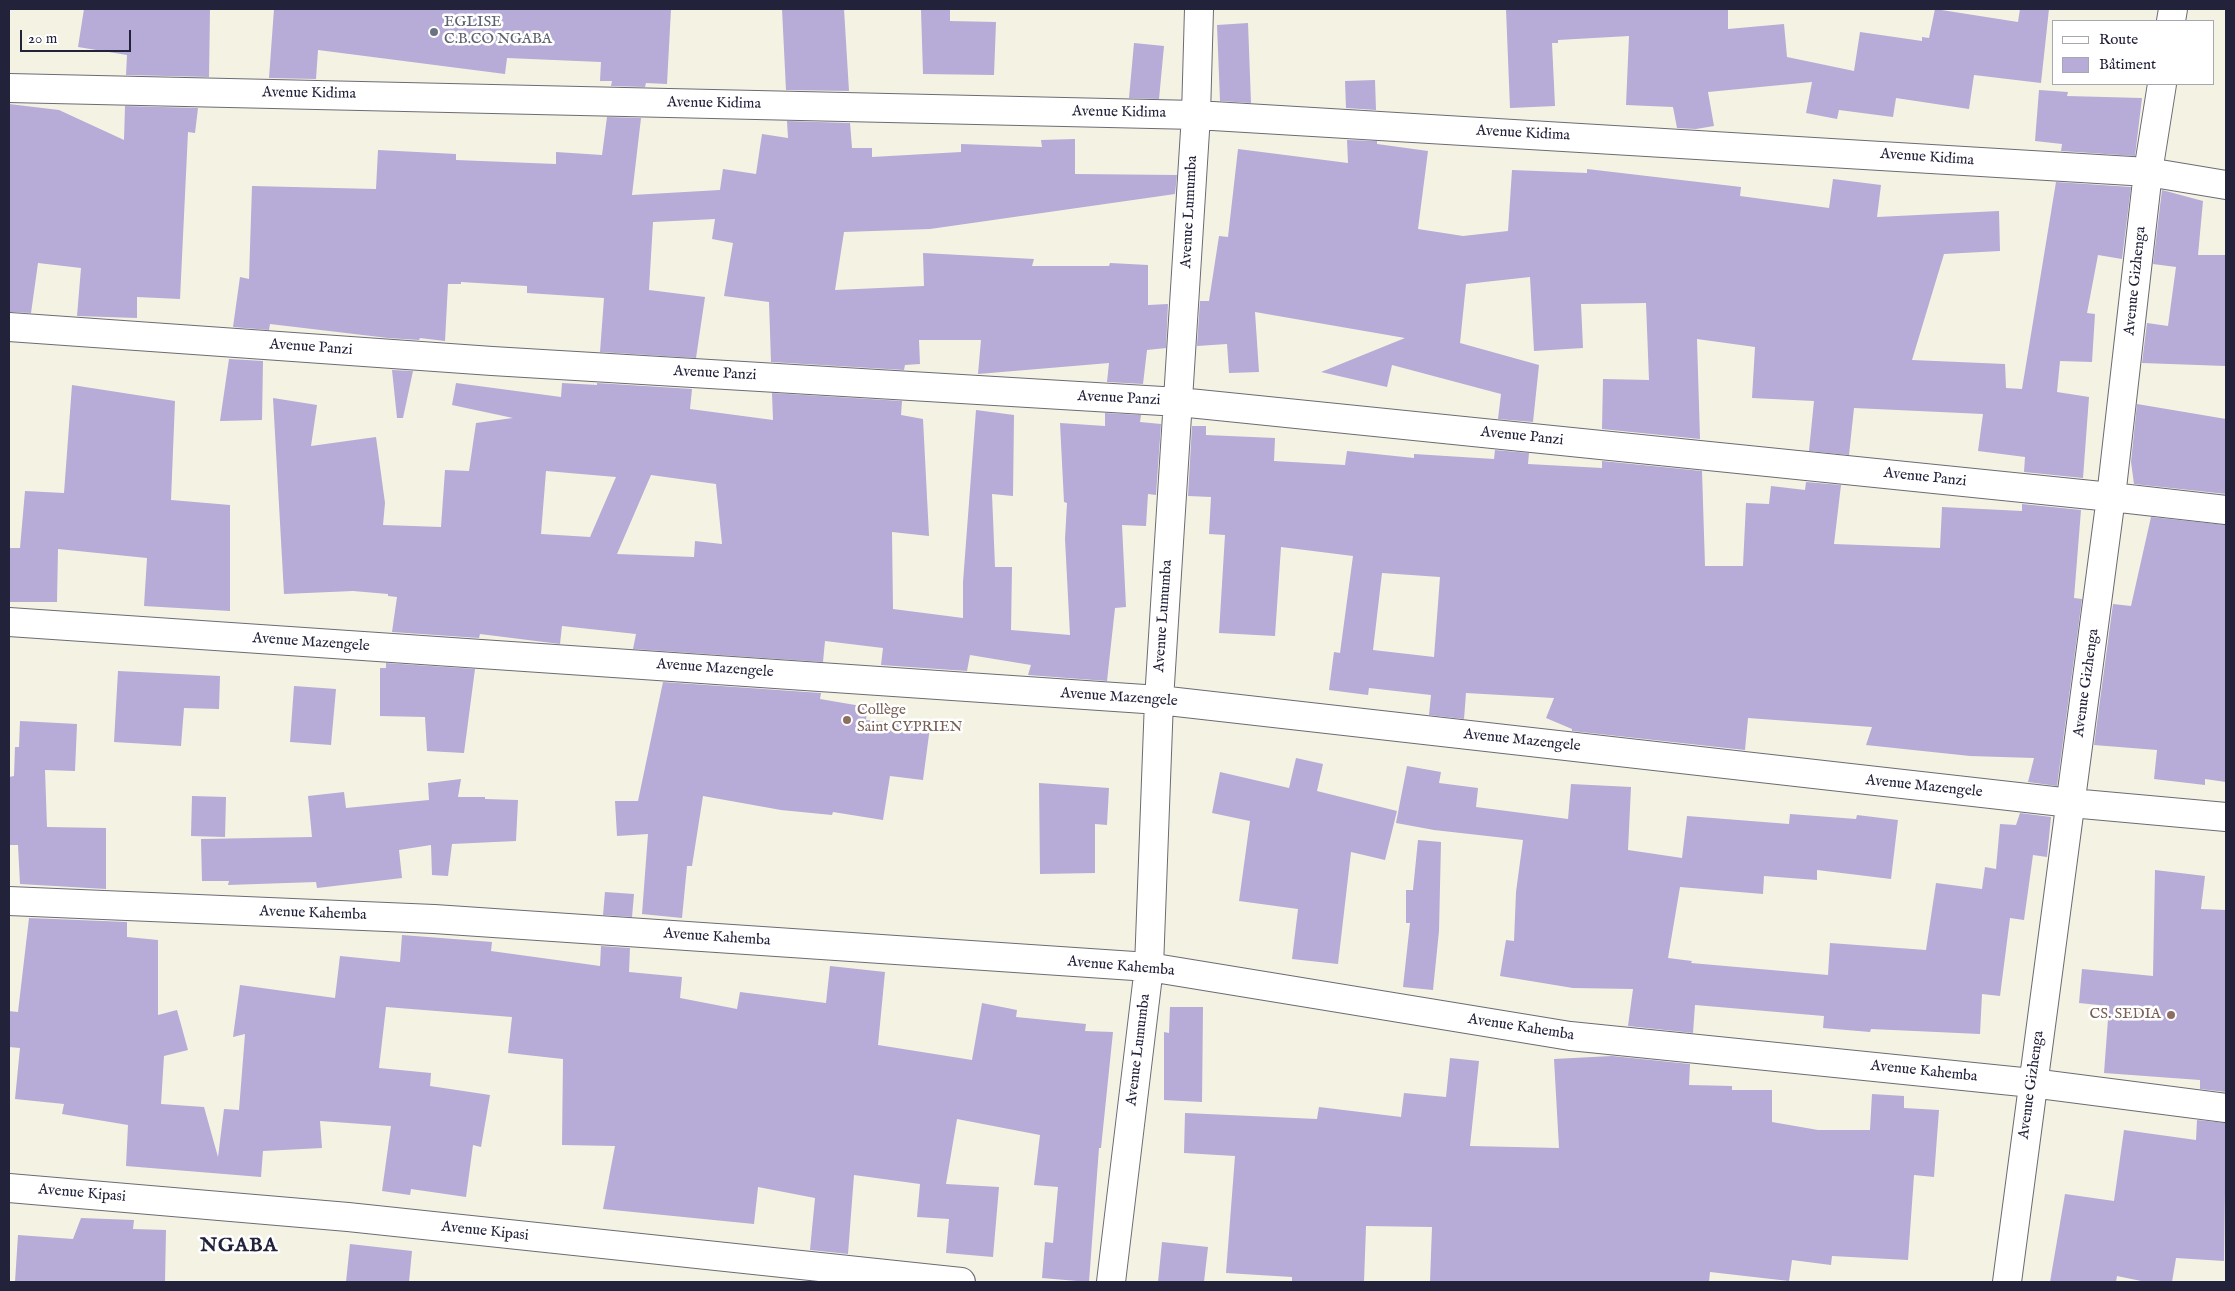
<!DOCTYPE html>
<html>
<head>
<meta charset="utf-8">
<style>
	body { margin:0 }
	#map { position:relative; width:2235px; height:1291px; overflow:hidden; background:#f4f2e2; font-family:"IM FELL English",serif }
	canvas { display:block }
	.frame { position:absolute; inset:0; border:10px solid #22223b; pointer-events:none }
	.legend { position:absolute; left:2052px; top:20px; width:162px; height:65px; box-sizing:border-box; background:#fff; border:1px solid #a7a7b1; margin:0; padding:6px 9px; list-style:none; font-size:15px; color:#22223b }
	.legend li { display:flex; align-items:center; gap:10px; height:25px }
	.legend b { width:25px; border:1px solid #a7a7b1 }
	.scale { position:absolute; left:20px; top:30px; width:111px; height:22px; box-sizing:border-box; border:2px solid #22223b; border-top:0; padding-left:6px; font-size:15px; line-height:18px; white-space:nowrap; color:#22223b; -webkit-text-stroke:4px #fff; paint-order:stroke }
</style>
</head>
<body>
<div id="map">
<canvas width="2235" height="1291"></canvas>
<div class="frame"></div>
<ul class="legend">
<li><b style="height:6px;background:#fff"></b>Route</li>
<li><b style="height:14px;background:#b7abd7"></b>Bâtiment</li>
</ul>
<div class="scale">20 m</div>
</div>
<script>
const c = document.querySelector('canvas').getContext('2d');
c.lineJoin = 'round';
function paint(path, color) { c.fillStyle = color; c.fill(path, 'evenodd'); }
const toPath = rows => new Path2D(rows.map(r => 'M' + r).join(''));
function trace(path, color, width, dash) { c.strokeStyle = color; c.lineWidth = width; c.lineCap = dash ? 'butt' : 'round'; c.setLineDash(dash || []); c.stroke(path); }
function write(font, color, halo, rows, align = 'center') {
  c.font = font + ' "IM FELL English",serif'; c.lineWidth = 5; c.setLineDash([]); c.textBaseline = 'middle'; c.strokeStyle = halo; c.fillStyle = color; for (const [text, x, y, turn = 0] of rows) {
    c.save(); c.translate(x, y); c.rotate((+turn || 0) * Math.PI / 180); c.textAlign = isNaN(turn) ? turn : align; if (halo) c.strokeText(text, 0, 0); c.fillText(text, 0, 0); c.restore();
  }
}
paint(toPath([
	[84,9,210,9,209,77,126,75,127,55,78,47],
	[274,9,671,9,667,84,646,83,645,87,611,86,612,81,600,81,601,62,507,58,505,74,318,50,316,79,269,78],
	[782,9,844,9,849,91,786,90],
	[1506,9,1728,9,1728,29,1784,24,1787,57,1854,71,1860,32,1922,41,1922,37,1929,38,1935,9,2018,22,2020,9,2049,9,2041,83,1974,75,1969,109,1896,98,1893,117,1839,110,1837,119,1806,113,1812,82,1708,92,1714,126,1696,129,1677,128,1673,107,1626,105,1629,36,1558,40,1558,43,1552,43,1555,106,1510,108],
	[921,10,950,10,950,21,996,22,994,75,923,74],
	[1248,23,1251,103,1220,101,1217,25],
	[1134,43,1164,46,1159,99,1129,98],
	[1375,80,1376,110,1346,108,1345,81],
	[2039,90,2068,92,2067,96,2142,98,2135,156,2061,151,2062,144,2035,141],
	[9,104,59,110,124,140,125,106,198,108,195,133,188,132,180,299,137,297,137,318,77,316,81,268,38,263,31,313,9,312],
	[607,117,641,118,632,195,720,190,723,169,756,174,762,134,788,138,787,121,850,123,852,148,872,148,872,157,961,152,961,144,1042,147,1041,140,1075,139,1075,174,1177,175,1175,194,930,229,844,232,835,290,924,286,923,253,1034,259,1032,266,1109,266,1110,263,1148,265,1148,305,1168,304,1166,348,1147,350,1143,384,1107,382,1109,363,978,374,981,340,919,340,920,364,905,365,904,370,771,362,769,302,724,296,733,243,712,239,715,219,653,222,649,290,705,297,696,358,600,352,604,298,527,293,527,286,461,282,461,284,448,284,445,341,420,338,419,340,388,338,270,324,269,330,233,327,240,277,249,279,252,186,376,189,378,150,456,154,456,160,556,164,556,152,602,155],
	[1347,140,1377,141,1377,144,1428,151,1418,229,1463,236,1508,231,1512,170,1587,173,1587,169,1741,187,1740,196,1829,208,1833,179,1881,185,1877,217,1999,211,2000,251,1944,254,1912,360,2005,364,2006,388,2022,389,2056,182,2131,187,2122,259,2098,255,2087,313,2095,314,2092,362,2060,361,2057,392,2089,397,2083,478,2024,472,2025,457,1978,451,1983,414,1854,408,1849,455,1809,451,1814,401,1752,398,1755,347,1697,339,1700,439,1602,429,1603,379,1649,380,1646,303,1581,304,1583,348,1534,351,1530,277,1466,284,1460,343,1539,365,1533,422,1498,419,1501,394,1392,365,1387,387,1321,372,1405,338,1255,312,1259,372,1229,373,1227,344,1197,346,1200,301,1209,301,1219,236,1228,237,1238,149,1348,163],
	[2162,190,2203,201,2198,255,2226,255,2226,366,2142,363,2147,323,2168,326,2176,267,2153,264],
	[229,359,263,361,262,420,220,421],
	[392,370,413,371,403,418,397,418],
	[456,383,561,397,562,383,597,385,597,383,692,389,690,409,773,420,772,393,902,401,901,415,923,419,929,536,892,532,893,609,963,618,963,582,976,410,1014,415,1013,496,992,494,995,567,1012,567,1011,630,1070,635,1065,539,1067,503,1064,502,1060,423,1105,426,1105,413,1141,415,1140,422,1161,424,1156,495,1148,494,1146,526,1122,525,1126,607,1115,608,1107,681,1028,675,1031,665,970,655,967,671,881,665,883,648,825,641,823,662,633,649,636,634,562,626,560,644,480,634,479,638,392,632,397,597,388,596,388,594,353,591,284,594,273,398,317,405,311,446,376,437,385,503,383,525,441,527,445,470,469,471,476,423,513,418,452,405],
	[546,471,616,477,590,537,541,534],
	[651,475,716,484,722,544,695,541,694,557,617,554],
	[72,385,175,401,171,500,230,505,230,611,144,606,147,558,58,549,57,602,9,602,9,548,20,548,25,491,64,493],
	[2137,404,2226,419,2226,494,2134,484,2131,462],
	[1192,426,1206,426,1206,435,1275,438,1274,461,1345,465,1347,451,1414,458,1414,454,1494,459,1495,450,1529,453,1528,464,1602,468,1602,461,1702,471,1705,566,1743,566,1746,503,1769,504,1771,486,1805,490,1806,482,1841,485,1834,544,1940,548,1942,507,2022,511,2022,504,2081,510,2074,598,2082,599,2057,786,2028,782,2034,758,1970,756,1866,745,1872,727,1748,718,1745,750,1572,731,1572,729,1546,718,1554,698,1466,693,1464,719,1429,715,1431,695,1369,688,1368,695,1329,690,1334,652,1340,653,1353,556,1281,547,1275,636,1219,633,1225,535,1209,534,1211,497,1188,496],
	[1382,573,1440,577,1434,657,1373,650],
	[2151,517,2226,525,2226,782,2205,779,2205,785,2154,779,2157,750,2094,745,2113,604,2131,606],
	[386,663,475,669,464,753,427,751,425,717,380,716,380,668,386,668],
	[118,671,220,676,219,709,184,708,181,746,114,742],
	[663,682,821,693,820,699,867,707,866,720,930,727,923,780,890,776,883,820,833,812,832,815,781,810,703,796,692,866,687,866,682,918,642,914,648,834,617,836,615,801,638,801],
	[294,686,336,689,331,745,290,742],
	[20,721,77,724,75,771,45,770,47,827,106,828,106,889,20,884,18,845,9,845,9,777,14,776,15,747,19,747],
	[1296,758,1323,764,1317,791,1397,811,1385,860,1351,852,1338,964,1292,959,1298,909,1239,901,1250,821,1212,813,1220,772,1289,788],
	[1407,766,1441,772,1439,783,1478,788,1476,807,1568,819,1571,784,1631,787,1628,850,1682,858,1687,816,1789,824,1790,814,1856,819,1857,815,1898,820,1891,879,1817,870,1817,880,1764,876,1763,894,1680,887,1668,958,1692,961,1691,963,1828,975,1830,943,1926,950,1936,883,1982,889,1985,867,1996,869,2000,824,2016,825,2020,813,2051,817,2047,857,2033,855,2024,920,2010,918,2000,996,1982,994,1980,1034,1871,1029,1870,1032,1823,1028,1824,1016,1695,1005,1693,1033,1628,1026,1633,989,1573,988,1500,976,1506,940,1514,941,1516,892,1523,840,1434,830,1396,823],
	[461,779,458,797,485,797,485,799,518,800,516,841,452,844,448,876,432,875,431,845,399,850,402,878,317,888,316,882,228,885,229,881,202,881,201,839,312,837,308,796,344,792,346,808,429,800,428,783],
	[1039,783,1109,788,1107,825,1095,824,1095,873,1040,874],
	[192,796,226,797,225,837,191,836],
	[1418,840,1441,842,1439,931,1433,990,1403,987,1410,923,1406,923,1406,890,1413,890],
	[2155,870,2205,876,2201,909,2226,910,2226,1092,2200,1089,2200,1080,2104,1073,2109,1006,2079,1003,2082,969,2153,976],
	[605,892,634,894,632,917,603,915],
	[29,918,127,922,127,937,158,940,158,1015,177,1010,188,1050,164,1056,161,1104,204,1107,218,1157,224,1109,239,1110,245,1034,233,1037,240,985,335,998,340,956,400,962,402,935,492,942,491,951,600,966,601,946,630,948,629,972,682,977,680,998,737,1009,740,992,826,1003,830,966,885,972,878,1045,972,1060,982,1003,1017,1010,1016,1017,1086,1024,1085,1031,1113,1032,1101,1148,1099,1148,1089,1282,1042,1278,1045,1242,1053,1243,1058,1187,1034,1185,1040,1135,957,1119,946,1184,999,1187,993,1257,946,1253,949,1219,917,1217,920,1184,854,1175,848,1254,810,1250,815,1198,758,1187,754,1224,603,1209,615,1146,562,1145,563,1059,508,1053,512,1017,386,1007,379,1068,431,1073,430,1086,490,1095,481,1147,473,1145,466,1197,411,1189,410,1195,382,1191,391,1126,320,1121,322,1148,263,1151,261,1177,126,1166,128,1125,62,1114,64,1104,15,1099,20,1048,9,1047,9,1011,18,1012],
	[1170,1007,1203,1007,1202,1102,1164,1100,1164,1032,1169,1033],
	[1612,1056,1690,1064,1689,1085,1732,1086,1732,1090,1772,1090,1772,1122,1818,1130,1870,1130,1872,1094,1904,1096,1904,1108,1939,1110,1934,1177,1914,1175,1908,1260,1832,1256,1831,1265,1792,1260,1789,1281,1710,1272,1709,1282,1430,1282,1432,1227,1366,1226,1364,1282,1292,1282,1292,1277,1226,1273,1235,1156,1184,1153,1185,1113,1317,1119,1319,1107,1401,1117,1404,1093,1446,1097,1450,1058,1479,1061,1470,1146,1559,1148,1554,1059],
	[2197,1120,2226,1123,2224,1261,2176,1258,2172,1282,2146,1282,2117,1276,2116,1282,2050,1282,2065,1194,2114,1201,2124,1130,2196,1140],
	[81,1218,134,1220,133,1229,166,1230,165,1282,15,1282,18,1235,73,1239],
	[1162,1242,1208,1247,1204,1282,1158,1282],
	[350,1244,412,1251,409,1282,346,1282]
]), '#b7abd7');
const street = toPath([
	[2171,21,2173,9],
	[9,88,1196,115,2148,172,2226,185],
	[9,327,492,361,1179,402,2111,497,2226,510],
	[9,622,1159,700,2071,803,2226,817],
	[9,901,434,919,1149,967,1570,1036,2032,1083,2226,1108],
	[9,1188,348,1217,961,1282],
	[1111,1282,1149,967,1159,700,1196,115,1199,9],
	[2007,1282,2111,497,2148,172,2162,84]
]);
trace(street, '#6c6b75', 30);
trace(street, '#fff', 28);
for (const [x, y, r, color] of [
	[434,32,5,"#6b7280"],
	[847,720,5,"#8d6e63"],
	[2171,1015,5,"#8d6e63"]
]) { const dot = new Path2D(); dot.arc(x, y, r, 0, 2 * Math.PI); c.fillStyle = color; c.fill(dot); trace(dot, '#fff', 2); }
write('15px', '#5b616d', '#fff', [
	["EGLISE",444,23],
	["C.B.CO NGABA",444,40]
], 'left');
write('15px', '#22223b', '#fff', [
	["Avenue Kidima",309,94,1],
	["Avenue Kidima",714,104,1],
	["Avenue Kidima",1119,113,1],
	["Avenue Kidima",1523,134,3],
	["Avenue Kidima",1927,158,4],
	["Avenue Lumumba",1190,212,-87],
	["Avenue Gizhenga",2136,281,-84],
	["Avenue Panzi",311,348,4],
	["Avenue Panzi",715,374,3],
	["Avenue Panzi",1119,399,3],
	["Avenue Panzi",1522,437,6],
	["Avenue Panzi",1925,478,6],
	["Avenue Lumumba",1164,616,-86],
	["Avenue Mazengele",311,643,4],
	["Avenue Mazengele",715,669,4],
	["Avenue Gizhenga",2087,683,-82],
	["Avenue Mazengele",1119,698,4],
	["Avenue Mazengele",1522,741,6],
	["Avenue Mazengele",1924,787,6],
	["Avenue Kahemba",313,914,2],
	["Avenue Kahemba",717,938,4],
	["Avenue Kahemba",1121,967,5],
	["Avenue Kahemba",1521,1028,9],
	["Avenue Lumumba",1139,1050,-83],
	["Avenue Kahemba",1924,1072,6],
	["Avenue Gizhenga",2032,1085,-82],
	["Avenue Kipasi",82,1194,5],
	["Avenue Kipasi",485,1232,6]
]);
write('15px', '#785e54', '#fff', [
	["Collège",857,711],
	["Saint CYPRIEN",857,728],
	["CS. SEDIA",2161,1015,"right"]
], 'left');
c.letterSpacing = '1px';
write('bold 20px', '#22223b', '#fff', [
	["NGABA",239,1247]
]);
c.letterSpacing = '0px';
</script>
</body>
</html>
